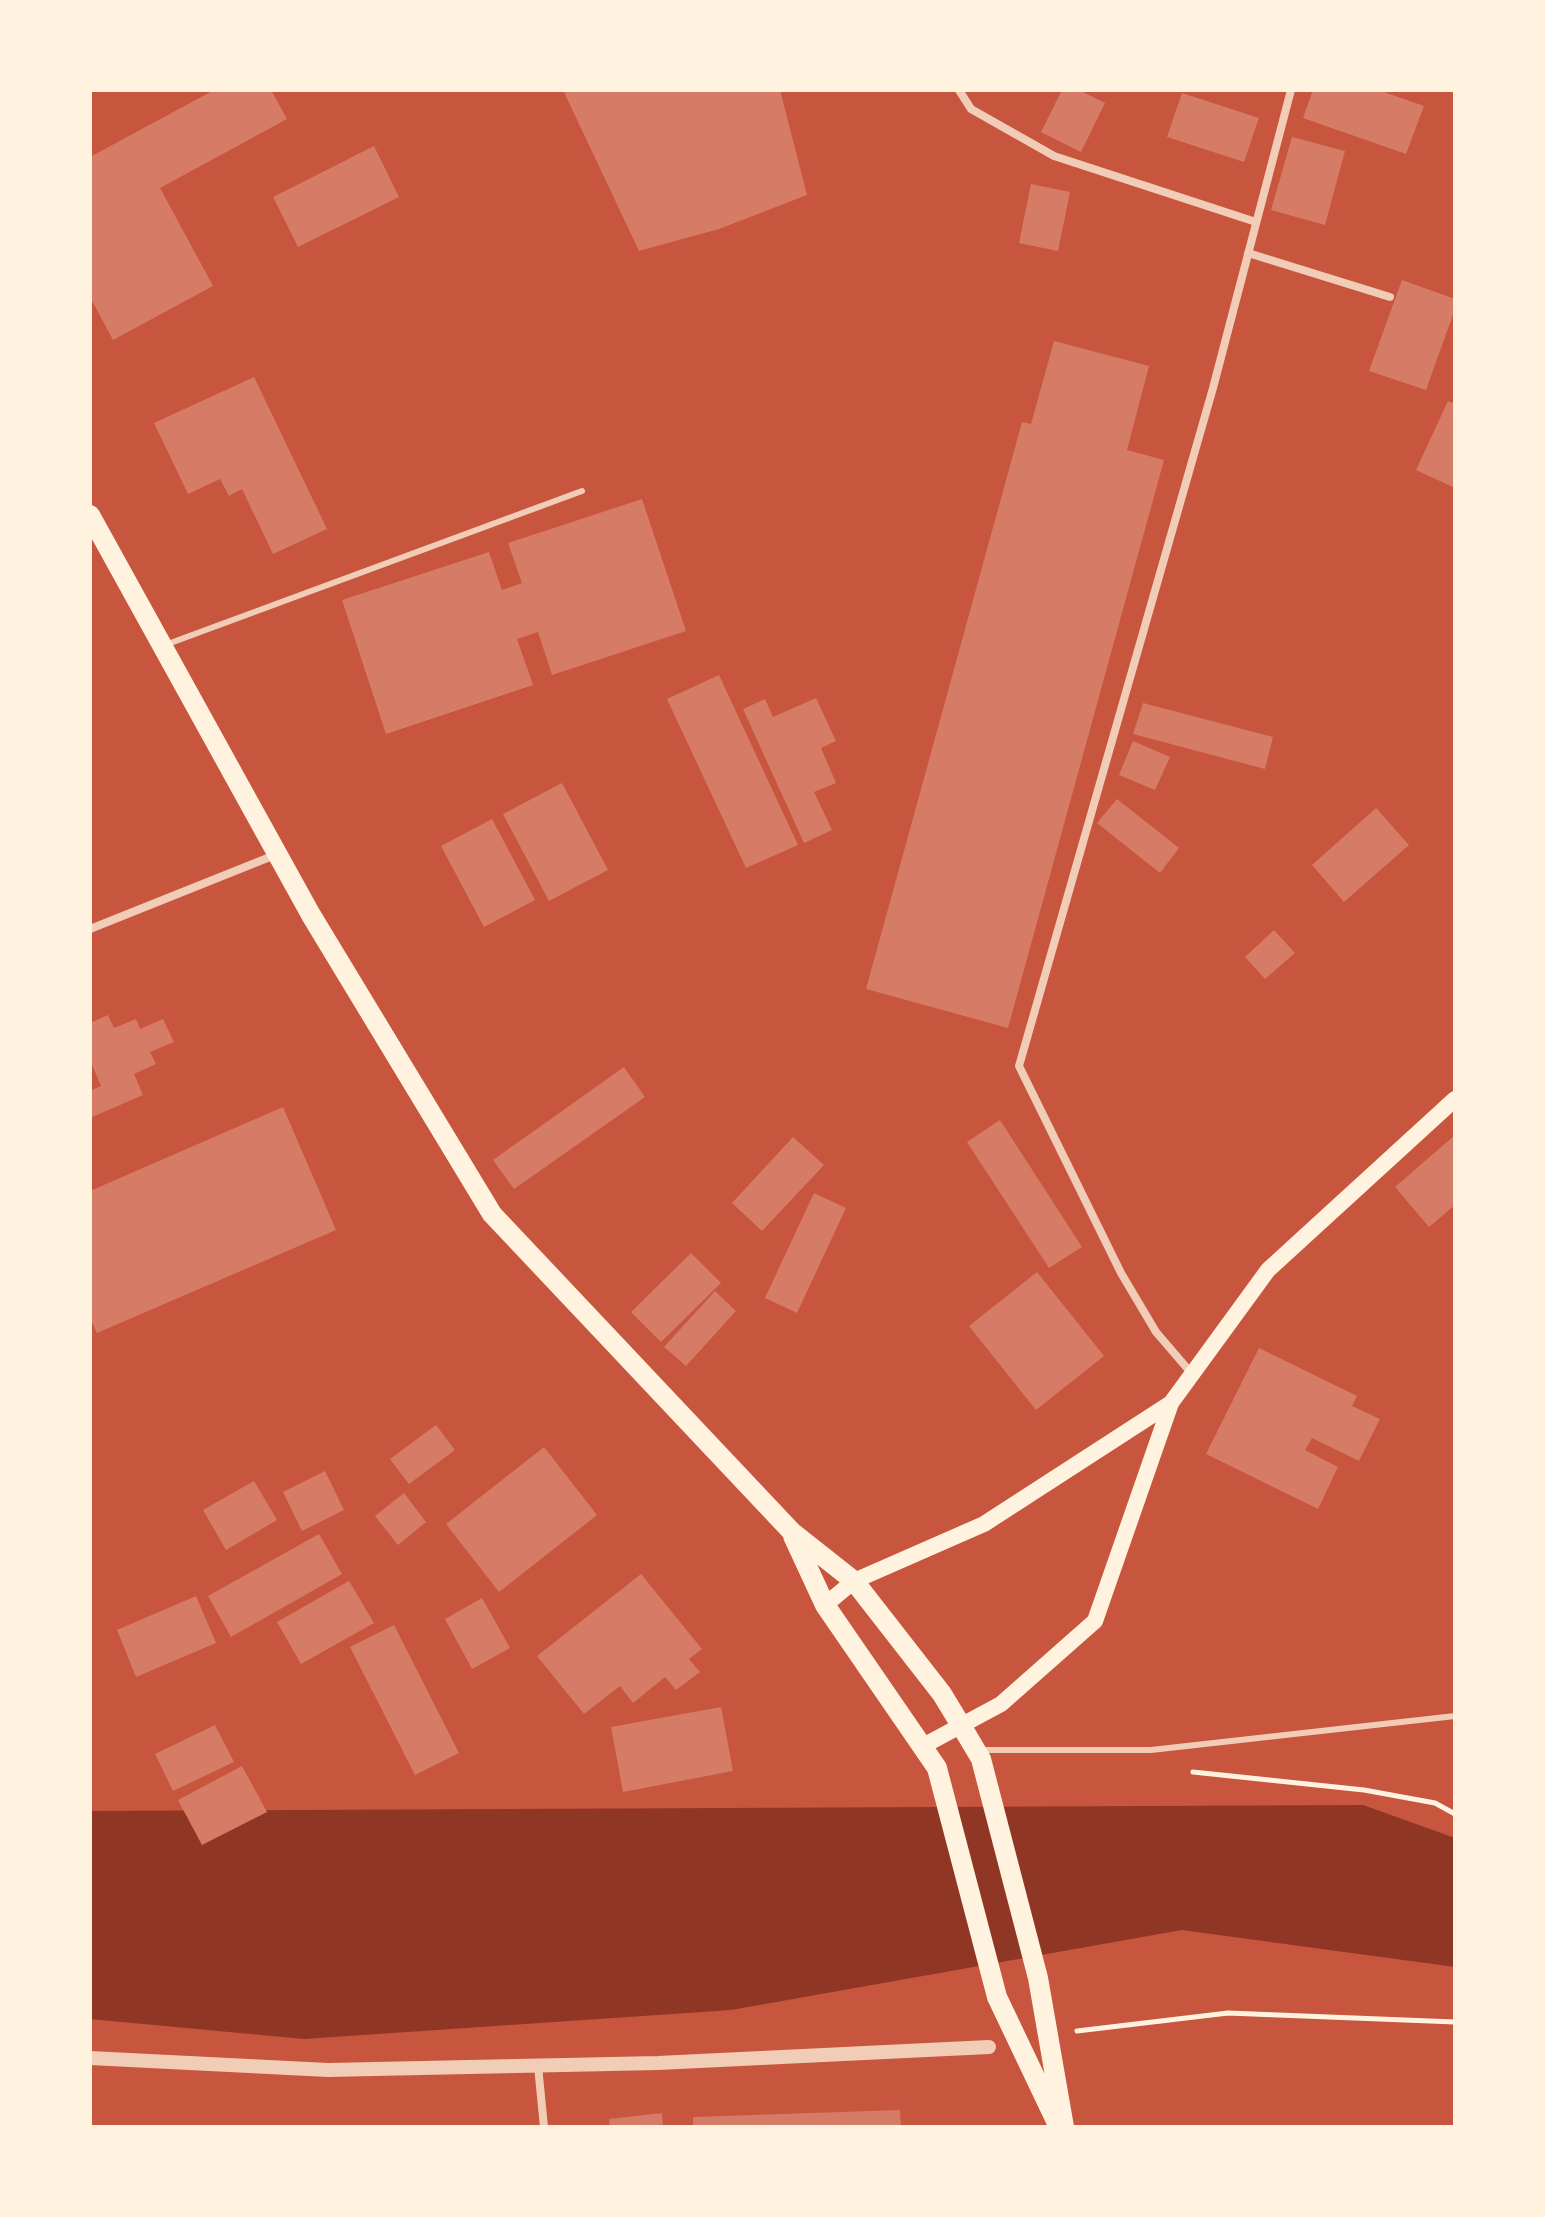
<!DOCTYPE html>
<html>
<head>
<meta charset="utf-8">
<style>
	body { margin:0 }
	#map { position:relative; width:1545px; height:2217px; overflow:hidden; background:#c8553d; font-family:"Alegreya Sans",sans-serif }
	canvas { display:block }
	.frame { position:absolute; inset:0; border:92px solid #fff3e0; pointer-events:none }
</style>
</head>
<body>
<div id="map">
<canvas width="1545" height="2217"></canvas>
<div class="frame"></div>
</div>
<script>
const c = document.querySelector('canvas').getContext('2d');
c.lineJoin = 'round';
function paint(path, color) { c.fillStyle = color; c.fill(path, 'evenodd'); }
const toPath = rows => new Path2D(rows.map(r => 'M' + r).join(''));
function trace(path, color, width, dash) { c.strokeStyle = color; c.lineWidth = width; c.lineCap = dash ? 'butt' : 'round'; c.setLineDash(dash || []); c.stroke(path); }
paint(toPath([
	[1363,1805,1455,1838,1455,1967,1182,1930,731,2010,304,2039,90,2019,90,1811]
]), '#8f3625');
paint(toPath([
	[214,90,271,90,287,119,160,188,213,286,113,340,90,297,90,157],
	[563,90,780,90,807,195,719,229,639,251],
	[1062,90,1079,90,1105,103,1081,152,1041,132],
	[1313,90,1378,90,1424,106,1406,154,1303,118],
	[1182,93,1259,118,1244,162,1167,137],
	[1292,137,1345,151,1325,225,1271,210],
	[374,146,399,197,298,247,273,197],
	[1031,184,1070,192,1058,251,1019,243],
	[1402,280,1455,299,1455,309,1426,390,1369,371],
	[1054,341,1149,366,1127,450,1164,460,1008,1028,866,989,1022,422,1031,424],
	[254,377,327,529,273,554,242,489,229,496,220,479,188,494,154,423],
	[1448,401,1455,404,1455,488,1416,470],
	[642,499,686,631,552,675,538,632,517,639,533,685,386,734,342,600,489,552,502,590,522,583,508,543],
	[719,675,798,845,746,868,667,699],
	[816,698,836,741,821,748,836,783,814,792,832,830,804,843,743,709,765,699,773,717],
	[1143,703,1273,737,1265,769,1133,734],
	[1133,741,1170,757,1155,790,1119,775],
	[562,783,608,870,549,901,503,814],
	[1117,799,1179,848,1160,873,1097,823],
	[1376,808,1409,845,1344,902,1312,865],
	[492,819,535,900,484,927,441,846],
	[1274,930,1295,953,1265,979,1245,957],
	[108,1015,114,1028,136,1019,140,1029,163,1019,174,1042,150,1052,156,1064,134,1074,143,1095,90,1118,90,1091,101,1086,90,1060,90,1023],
	[624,1067,645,1097,514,1189,493,1160],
	[283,1107,336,1230,97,1333,90,1318,90,1191],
	[1000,1120,1082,1247,1049,1268,967,1142],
	[1455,1135,1455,1205,1429,1227,1395,1187],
	[793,1137,824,1165,762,1231,732,1203],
	[814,1193,846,1208,797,1313,765,1298],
	[691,1253,721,1283,661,1342,631,1312],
	[1037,1272,1104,1356,1036,1410,969,1326],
	[715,1291,736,1311,686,1366,664,1347],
	[1259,1348,1357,1396,1352,1406,1380,1419,1359,1461,1312,1438,1305,1450,1338,1467,1318,1509,1206,1454],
	[436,1425,455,1450,409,1484,390,1459],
	[544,1447,597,1515,499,1592,446,1524],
	[325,1471,344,1510,302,1531,283,1492],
	[254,1481,277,1520,226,1550,203,1510],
	[404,1493,426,1522,398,1545,375,1516],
	[319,1534,342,1574,231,1637,208,1596],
	[641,1574,702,1649,689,1659,700,1672,676,1690,665,1677,633,1703,620,1686,584,1714,537,1656],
	[349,1581,374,1623,301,1664,277,1622],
	[196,1596,216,1643,136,1677,117,1630],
	[482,1598,510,1648,472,1669,445,1619],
	[394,1625,459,1753,415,1775,350,1647],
	[721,1707,733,1771,623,1792,611,1727],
	[215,1725,234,1762,173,1791,155,1754],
	[242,1766,267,1812,202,1845,178,1800],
	[900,2110,901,2127,693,2127,693,2117],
	[662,2113,663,2127,610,2127,609,2119]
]), '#d67c66');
trace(toPath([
	[1193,1772,1364,1790,1435,1803,1455,1814],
	[1077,2031,1228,2013,1455,2022]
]), '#fff3e0', 5);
trace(toPath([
	[165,645,582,491],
	[981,1750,1151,1750,1455,1716]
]), '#f1ccb7', 6);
trace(toPath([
	[959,90,971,109,1054,156,1256,222],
	[1248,253,1390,297],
	[90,929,275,855],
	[1193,1375,1156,1332,1121,1273,1019,1066,1213,388,1291,90],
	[538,2066,544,2127]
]), '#f1ccb7', 8);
trace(toPath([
	[90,2058,328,2070,658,2063,989,2047]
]), '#f1ccb7', 14);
trace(toPath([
	[825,1605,854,1581,984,1524,1171,1403,1268,1270,1455,1099],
	[923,1746,1001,1704,1095,1621,1171,1403]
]), '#fff3e0', 16);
trace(toPath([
	[90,515,311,915,492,1214,792,1532,854,1581,942,1694,962,1727,981,1759,1038,1978,1064,2127],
	[793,1536,825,1605,937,1768,997,1997,1056,2121]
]), '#fff3e0', 20);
</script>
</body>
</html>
